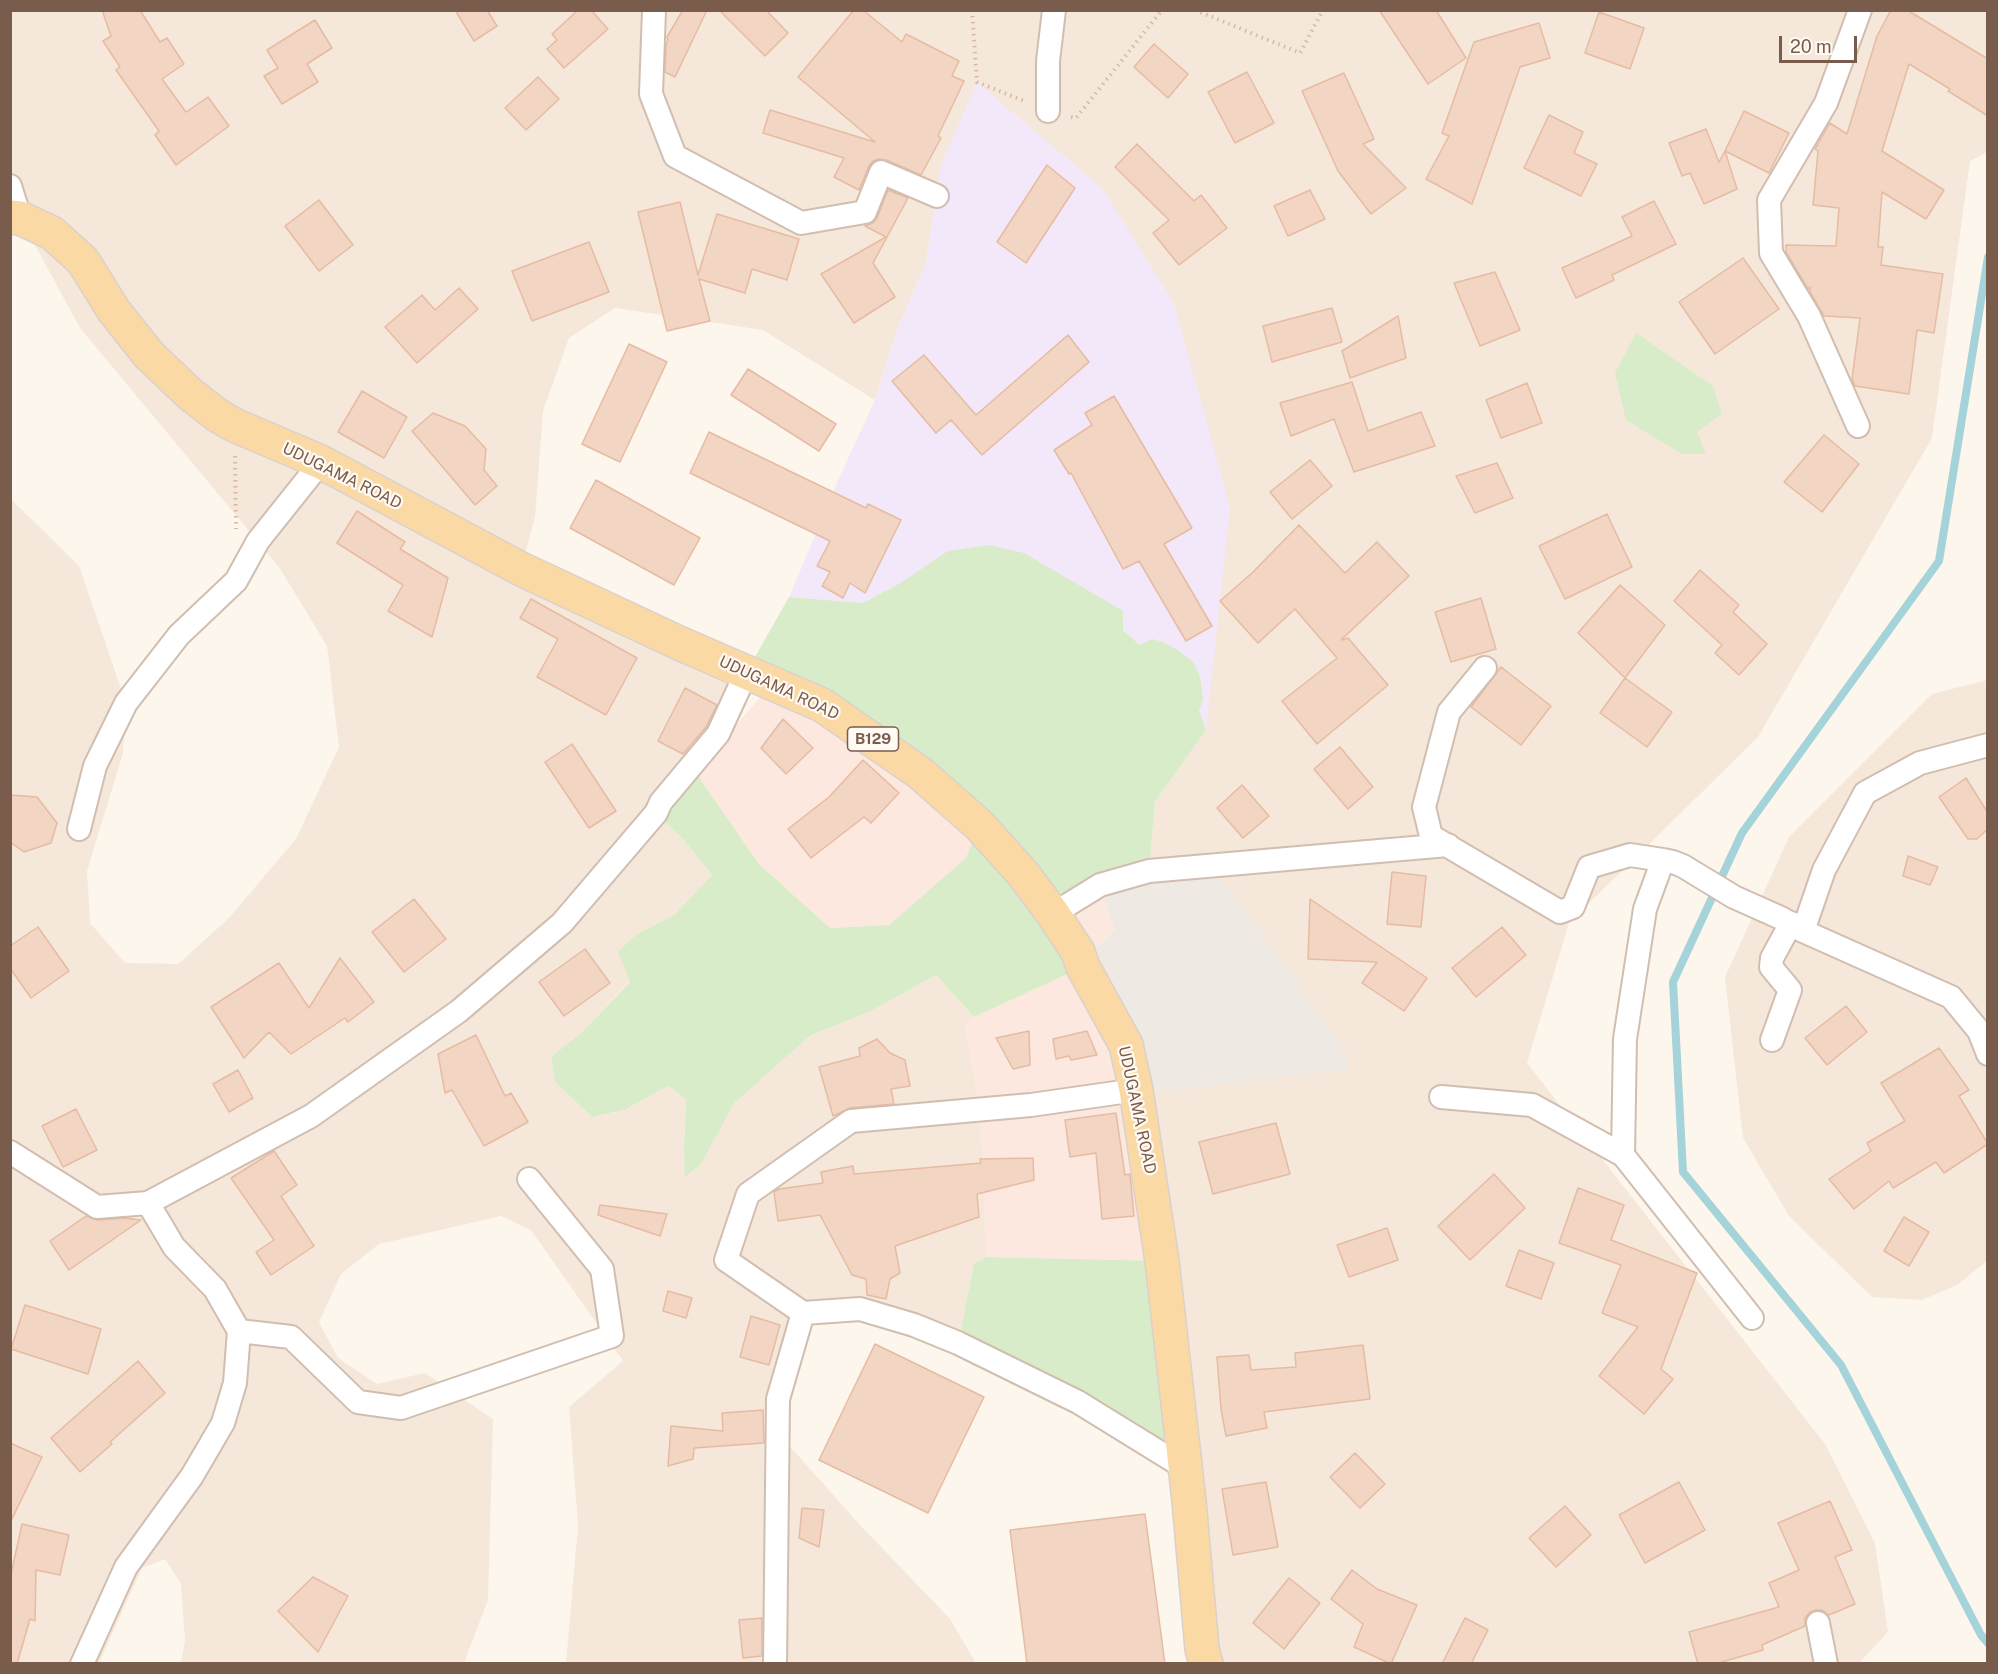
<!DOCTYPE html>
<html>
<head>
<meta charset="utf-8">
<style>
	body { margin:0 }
	#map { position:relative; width:1998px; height:1674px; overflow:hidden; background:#fdf6ec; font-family:"Public Sans",sans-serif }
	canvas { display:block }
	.frame { position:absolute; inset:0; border:12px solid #7a5c4d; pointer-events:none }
	.scale { position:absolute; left:1779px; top:36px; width:78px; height:27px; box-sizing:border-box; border:3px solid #7a5c4d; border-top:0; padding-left:8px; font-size:18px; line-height:21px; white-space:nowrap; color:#7a5c4d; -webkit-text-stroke:4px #fffaf3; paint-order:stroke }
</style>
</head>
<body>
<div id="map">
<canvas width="1998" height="1674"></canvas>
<div class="frame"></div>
<div class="scale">20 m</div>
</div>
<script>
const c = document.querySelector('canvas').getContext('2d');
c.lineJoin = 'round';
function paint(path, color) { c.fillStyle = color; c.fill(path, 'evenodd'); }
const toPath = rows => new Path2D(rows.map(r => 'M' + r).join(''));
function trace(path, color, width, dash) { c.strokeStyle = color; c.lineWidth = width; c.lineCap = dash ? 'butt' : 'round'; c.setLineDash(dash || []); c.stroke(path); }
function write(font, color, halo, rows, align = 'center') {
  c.font = font + ' "Public Sans",sans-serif'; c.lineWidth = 4.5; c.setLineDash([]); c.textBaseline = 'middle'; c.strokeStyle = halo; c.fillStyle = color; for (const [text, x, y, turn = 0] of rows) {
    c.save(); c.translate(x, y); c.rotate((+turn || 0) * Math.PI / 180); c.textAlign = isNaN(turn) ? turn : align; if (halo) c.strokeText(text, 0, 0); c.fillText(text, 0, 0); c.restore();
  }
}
paint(toPath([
	[11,11,1987,11,1987,152,1970,161,1932,438,1758,737,1569,923,1527,1063,1825,1444,1875,1543,1888,1632,1858,1664,1206,1663,1136,1090,1158,1092,1348,1068,1149,871,1155,802,1206,730,937,196,926,263,897,330,875,400,763,330,615,308,569,338,543,411,535,517,521,569,747,671,656,813,683,839,712,875,674,915,637,934,630,981,581,1033,551,1057,555,1082,592,1117,626,1110,668,1086,686,1099,684,1148,686,1176,701,1164,733,1103,811,1035,871,1011,936,975,974,1017,965,1024,980,1109,987,1257,974,1263,958,1343,914,1325,803,1313,777,1432,862,1527,950,1619,976,1663,566,1663,578,1526,569,1407,623,1361,531,1230,501,1216,379,1244,341,1274,319,1322,338,1358,377,1384,425,1373,493,1419,488,1600,464,1663,181,1663,185,1640,181,1584,165,1559,142,1568,99,1663,11,1663,10,498,79,566,126,703,123,753,87,871,90,923,125,963,178,964,229,918,296,839,339,747,327,646,279,567,80,328,11,201],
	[1987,680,1987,1261,1957,1285,1922,1300,1872,1297,1789,1216,1743,1138,1725,977,1789,837,1932,694]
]), '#f5e8da');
paint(toPath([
	[765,692,810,716,918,791,972,842,966,859,889,925,830,928,759,864,695,772],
	[1099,886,1115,930,1095,949,1126,1045,1162,1261,987,1257,980,1109,965,1023,974,1017,1083,967,1053,914]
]), '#fde8e0');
paint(toPath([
	[1212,864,1348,1056,1348,1069,1158,1092,1136,1090,1083,967,1095,949,1115,930,1099,886]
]), '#efe9e4');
paint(toPath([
	[977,82,1103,189,1174,304,1230,508,1206,730,1199,711,1203,699,1123,630,902,582,863,603,789,597,840,476,875,400,897,330,926,263,940,167]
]), '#f3e8fa');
paint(toPath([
	[1636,333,1713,386,1722,414,1697,432,1706,454,1682,454,1626,420,1615,373],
	[989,545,1024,553,1123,611,1123,630,1140,645,1152,639,1163,642,1178,650,1193,662,1200,677,1203,699,1199,711,1206,730,1155,802,1149,871,1054,914,1083,967,974,1017,936,975,871,1011,811,1035,734,1103,701,1164,685,1177,684,1148,686,1099,668,1086,625,1110,592,1117,555,1082,551,1057,581,1033,630,982,618,952,637,934,674,915,712,875,683,839,656,813,691,766,759,864,830,928,889,925,966,858,979,824,747,671,789,597,863,603,902,582,948,551],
	[987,1257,1162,1261,1185,1468,958,1343,974,1263]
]), '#d8ecc9');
trace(toPath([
	[1988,257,1939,561,1742,833,1673,982,1683,1172,1841,1365,1981,1635,1988,1643]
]), '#a5d3da', 8);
const building = toPath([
	[102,10,140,10,160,42,167,38,184,64,162,79,186,112,208,97,229,126,176,165,155,135,159,131,116,70,120,67,103,41,111,36,102,10],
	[455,10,487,10,497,26,474,41,455,10],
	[578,10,591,10,608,29,564,68,547,49,557,40,552,34,578,10],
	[683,10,707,10,675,77,665,72,666,45,668,40,667,37,683,10],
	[719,10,766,10,788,33,765,56,719,10],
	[854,10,863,10,902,42,906,34,959,61,952,76,964,81,938,136,941,138,921,175,886,160,879,159,873,161,869,166,859,190,834,177,844,158,763,133,770,110,875,142,798,77,854,10],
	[1379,10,1436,10,1466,58,1428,84,1379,10],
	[1891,10,1907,10,1988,59,1988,116,1948,91,1950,89,1909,64,1882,151,1944,190,1926,219,1882,192,1878,247,1883,247,1881,265,1943,274,1934,333,1917,330,1909,394,1855,386,1852,379,1860,318,1824,316,1810,292,1810,287,1808,289,1786,252,1786,245,1836,246,1839,208,1813,205,1818,151,1815,149,1830,123,1847,134,1877,36,1891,10],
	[1599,12,1644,28,1630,69,1585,53,1599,12],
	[315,20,332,48,307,64,318,82,282,104,264,76,278,68,267,50,315,20],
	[1539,23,1550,58,1520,67,1472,204,1426,179,1449,136,1442,133,1474,42,1539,23],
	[1154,44,1188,74,1168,98,1134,67,1154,44],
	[1247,72,1274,123,1235,143,1208,92,1247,72],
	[1344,73,1374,139,1363,144,1406,188,1371,214,1338,171,1302,91,1344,73],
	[538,77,559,99,526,130,505,108,538,77],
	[1744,111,1789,133,1769,173,1725,151,1744,111],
	[1549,115,1583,132,1574,153,1597,164,1581,196,1524,168,1549,115],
	[1706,129,1719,162,1725,151,1737,189,1704,204,1690,173,1682,176,1669,143,1706,129],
	[1137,144,1194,201,1201,195,1227,228,1179,265,1153,233,1169,220,1115,167,1137,144],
	[1047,165,1075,188,1026,263,997,242,1047,165],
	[888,190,908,198,873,263,895,297,854,323,821,274,886,237,865,226,873,223,877,218,888,190],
	[1310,190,1325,219,1288,236,1274,206,1310,190],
	[319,200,353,245,319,271,285,226,319,200],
	[1654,201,1676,244,1612,275,1614,280,1576,298,1562,268,1632,236,1622,217,1654,201],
	[680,202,698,275,717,214,799,239,787,280,752,269,745,293,699,279,710,321,667,331,638,212,680,202],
	[589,242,609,292,532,321,512,271,589,242],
	[1743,258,1779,309,1715,354,1679,302,1743,258],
	[1495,272,1520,330,1480,346,1454,283,1495,272],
	[459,288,478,309,417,363,385,327,422,295,435,310,459,288],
	[1332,308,1342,342,1272,362,1263,326,1332,308],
	[1398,316,1406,358,1350,378,1342,351,1398,316],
	[1068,335,1089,362,982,455,951,420,936,433,892,381,924,355,976,415,1068,335],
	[629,344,667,362,620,462,582,444,629,344],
	[748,369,836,424,819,451,731,395,748,369],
	[1352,382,1368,431,1421,412,1435,446,1354,472,1334,419,1291,436,1280,403,1352,382],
	[1527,383,1542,423,1501,438,1486,400,1527,383],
	[362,391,407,417,384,458,338,432,362,391],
	[1114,396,1192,528,1164,544,1212,626,1186,641,1139,561,1123,569,1071,473,1069,474,1054,450,1092,425,1085,413,1114,396],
	[433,413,465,426,486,449,484,470,497,486,475,505,412,431,433,413],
	[709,432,866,508,868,504,901,520,865,593,850,583,843,598,822,586,830,572,817,566,830,541,690,473,709,432],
	[1824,435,1859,464,1822,512,1784,482,1824,435],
	[1310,460,1332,486,1292,519,1270,492,1310,460],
	[1497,463,1513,498,1475,513,1456,476,1497,463],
	[596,480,700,538,674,585,570,528,596,480],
	[357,511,405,542,400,549,448,578,432,637,388,611,403,585,337,543,357,511],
	[1607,514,1632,567,1565,599,1539,546,1607,514],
	[1299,525,1345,573,1377,542,1409,576,1341,640,1348,638,1388,685,1317,744,1282,701,1337,658,1295,609,1258,643,1220,601,1252,573,1299,525],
	[1700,570,1739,605,1733,612,1767,644,1739,675,1715,653,1722,645,1674,601,1700,570],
	[1620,585,1665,625,1625,678,1578,633,1620,585],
	[1481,598,1496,649,1451,662,1435,612,1481,598],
	[531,599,637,658,606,715,537,677,558,639,520,618,531,599],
	[1501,667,1551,706,1521,745,1471,707,1501,667],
	[1625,678,1672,712,1647,747,1600,713,1625,678],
	[685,688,717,705,706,727,683,754,658,741,685,688],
	[783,719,813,748,786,774,761,748,783,719],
	[572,744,616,811,589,828,545,762,572,744],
	[1340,747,1373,787,1348,809,1314,769,1340,747],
	[863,760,899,793,871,823,864,817,811,858,788,829,829,797,863,760],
	[1966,778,1988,813,1988,829,1977,839,1968,839,1939,797,1966,778],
	[1242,785,1269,816,1243,838,1217,808,1242,785],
	[10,795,37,797,57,823,51,843,24,852,10,842,10,795],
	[1908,856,1938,867,1930,885,1903,876,1908,856],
	[1392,872,1426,876,1421,927,1387,924,1392,872],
	[414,899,446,939,404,972,372,932,414,899],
	[1310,899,1427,978,1404,1011,1362,983,1377,962,1308,959,1310,899],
	[38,927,69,971,31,998,10,968,10,946,38,927],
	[1502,927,1526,955,1476,997,1452,968,1502,927],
	[585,949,610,983,564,1016,539,982,585,949],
	[340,958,374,1002,348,1022,345,1018,291,1054,269,1032,244,1058,211,1007,279,963,309,1008,340,958],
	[1846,1006,1867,1032,1827,1065,1805,1038,1846,1006],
	[1029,1031,1030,1065,1013,1069,996,1038,1029,1031],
	[1087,1031,1097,1055,1071,1060,1069,1056,1056,1059,1053,1039,1087,1031],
	[476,1035,505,1096,511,1093,528,1122,484,1146,452,1090,445,1093,438,1054,476,1035],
	[877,1039,890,1053,905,1060,910,1086,891,1089,894,1104,850,1108,833,1116,819,1067,860,1056,859,1048,877,1039],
	[1939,1048,1969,1090,1959,1096,1988,1144,1944,1173,1936,1162,1893,1188,1889,1181,1854,1209,1829,1179,1871,1151,1867,1143,1905,1121,1881,1083,1939,1048],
	[238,1070,253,1098,229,1112,213,1084,238,1070],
	[76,1109,97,1150,63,1167,42,1126,76,1109],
	[1116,1113,1125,1175,1130,1174,1134,1216,1102,1219,1096,1153,1070,1157,1065,1120,1116,1113],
	[1276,1123,1290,1174,1213,1194,1199,1142,1276,1123],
	[274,1151,297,1185,281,1196,314,1246,271,1275,256,1252,274,1240,231,1178,274,1151],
	[1033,1158,1034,1180,977,1194,979,1217,895,1246,900,1273,890,1279,886,1299,867,1295,866,1279,852,1275,820,1215,778,1221,774,1192,779,1189,823,1183,821,1172,853,1166,854,1174,981,1163,980,1159,1033,1158],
	[1494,1174,1525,1208,1470,1260,1438,1226,1494,1174],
	[1578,1188,1624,1205,1611,1240,1697,1273,1661,1369,1673,1379,1644,1414,1599,1376,1638,1327,1602,1313,1621,1265,1559,1243,1578,1188],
	[600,1205,667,1214,660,1236,598,1215,600,1205],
	[86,1216,98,1220,124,1218,141,1220,69,1270,50,1241,86,1216],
	[1904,1217,1929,1232,1909,1266,1884,1251,1904,1217],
	[1387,1228,1398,1260,1349,1277,1337,1245,1387,1228],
	[1519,1250,1554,1263,1541,1299,1506,1286,1519,1250],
	[668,1291,692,1298,686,1318,663,1311,668,1291],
	[25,1305,101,1329,88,1374,11,1349,25,1305],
	[751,1316,780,1325,769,1365,740,1357,751,1316],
	[875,1344,984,1397,928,1513,819,1460,875,1344],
	[1363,1345,1370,1399,1264,1412,1267,1428,1226,1436,1221,1409,1217,1357,1249,1355,1251,1370,1296,1367,1295,1353,1363,1345],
	[138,1361,165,1393,110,1442,112,1444,80,1472,51,1438,138,1361],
	[763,1410,764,1443,694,1448,693,1459,668,1466,671,1426,723,1431,722,1413,763,1410],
	[10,1443,42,1457,10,1523,10,1443],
	[1355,1453,1385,1484,1360,1508,1330,1477,1355,1453],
	[1266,1482,1278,1547,1233,1555,1222,1489,1266,1482],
	[1679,1482,1705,1530,1645,1563,1619,1515,1679,1482],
	[1830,1501,1852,1550,1835,1557,1855,1604,1829,1615,1822,1610,1816,1610,1810,1612,1805,1618,1805,1626,1762,1645,1763,1650,1715,1664,1698,1664,1689,1632,1779,1607,1769,1583,1799,1570,1778,1523,1830,1501],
	[1565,1506,1591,1535,1556,1567,1529,1538,1565,1506],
	[802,1508,824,1510,819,1547,799,1538,802,1508],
	[1145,1514,1165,1664,1027,1664,1010,1530,1145,1514],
	[22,1524,69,1535,60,1575,36,1570,35,1621,30,1619,17,1664,10,1664,10,1579,22,1524],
	[1352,1570,1377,1589,1417,1605,1391,1664,1354,1647,1363,1624,1331,1599,1352,1570],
	[313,1577,348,1596,318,1652,278,1611,313,1577],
	[1289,1578,1320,1603,1284,1649,1253,1623,1289,1578],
	[762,1618,762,1656,743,1658,739,1620,762,1618],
	[1465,1618,1488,1630,1471,1664,1442,1664,1465,1618]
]);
paint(building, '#f3d5c3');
trace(building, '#e6bba3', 1.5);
const street = toPath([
	[654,10,651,94,675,156,801,223,865,212,881,172,937,196],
	[1048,111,1048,61,1054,10],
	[10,186,20,218],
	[1858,426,1809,316,1771,253,1769,200,1826,103,1860,10],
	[1485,668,1449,712,1424,807,1431,836,1560,912,1573,907,1589,867,1630,855,1663,860],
	[79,829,95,766,126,703,179,635,236,581,258,541,321,462],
	[1053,914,1100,885,1149,871,1448,845],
	[1803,931,1824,870,1865,793,1920,763,1988,745],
	[1772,1040,1790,990,1771,967,1772,958,1791,923],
	[1441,1097,1532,1105,1623,1155,1625,1039,1645,909,1663,860,1673,862,1683,866,1734,897,1781,918,1803,931,1951,997,1979,1031,1988,1054],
	[10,1152,97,1207,148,1203,311,1116,459,1011,562,923,656,813,661,802,718,734,747,671],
	[1623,1155,1752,1318],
	[803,1313,860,1309,914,1325,958,1343,1078,1402,1185,1468],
	[239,1331,291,1337,358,1402,401,1408,612,1336,602,1269,529,1179],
	[1818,1623,1826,1664],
	[82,1664,126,1567,192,1476,223,1423,235,1383,239,1331,215,1289,174,1247,148,1203],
	[775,1664,778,1399,803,1313,726,1260,748,1194,851,1121,1031,1105,1136,1090]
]);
const primary = toPath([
	[10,217,20,218,52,233,83,261,114,311,149,355,190,394,217,415,234,425,321,462,521,569,679,643,822,705,920,773,979,825,1024,875,1053,914,1078,952,1083,967,1126,1045,1136,1090,1162,1261,1189,1501,1202,1649,1206,1664]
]);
trace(street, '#d1beb0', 26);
trace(primary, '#dad1cd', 36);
trace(toPath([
	[972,10,977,82,1024,101],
	[1195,10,1300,53,1323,10],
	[1071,117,1076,118,1162,10],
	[235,456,236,529]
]), '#d9b8a5', 4, [1.5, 4.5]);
trace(street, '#fff', 22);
trace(primary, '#fbd9a5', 33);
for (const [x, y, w] of [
	[873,739,51]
]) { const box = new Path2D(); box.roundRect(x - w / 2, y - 12, w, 24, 4.5); c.fillStyle = '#fffaf3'; c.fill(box); trace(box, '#7a5c4d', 1.5); }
write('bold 15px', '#7a5c4d', null, [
	["B129",873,739]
]);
write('16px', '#7a5c4d', '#fffaf3', [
	["UDUGAMA ROAD",342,476,26],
	["UDUGAMA ROAD",779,688,25],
	["UDUGAMA ROAD",1137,1110,78]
]);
</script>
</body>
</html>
